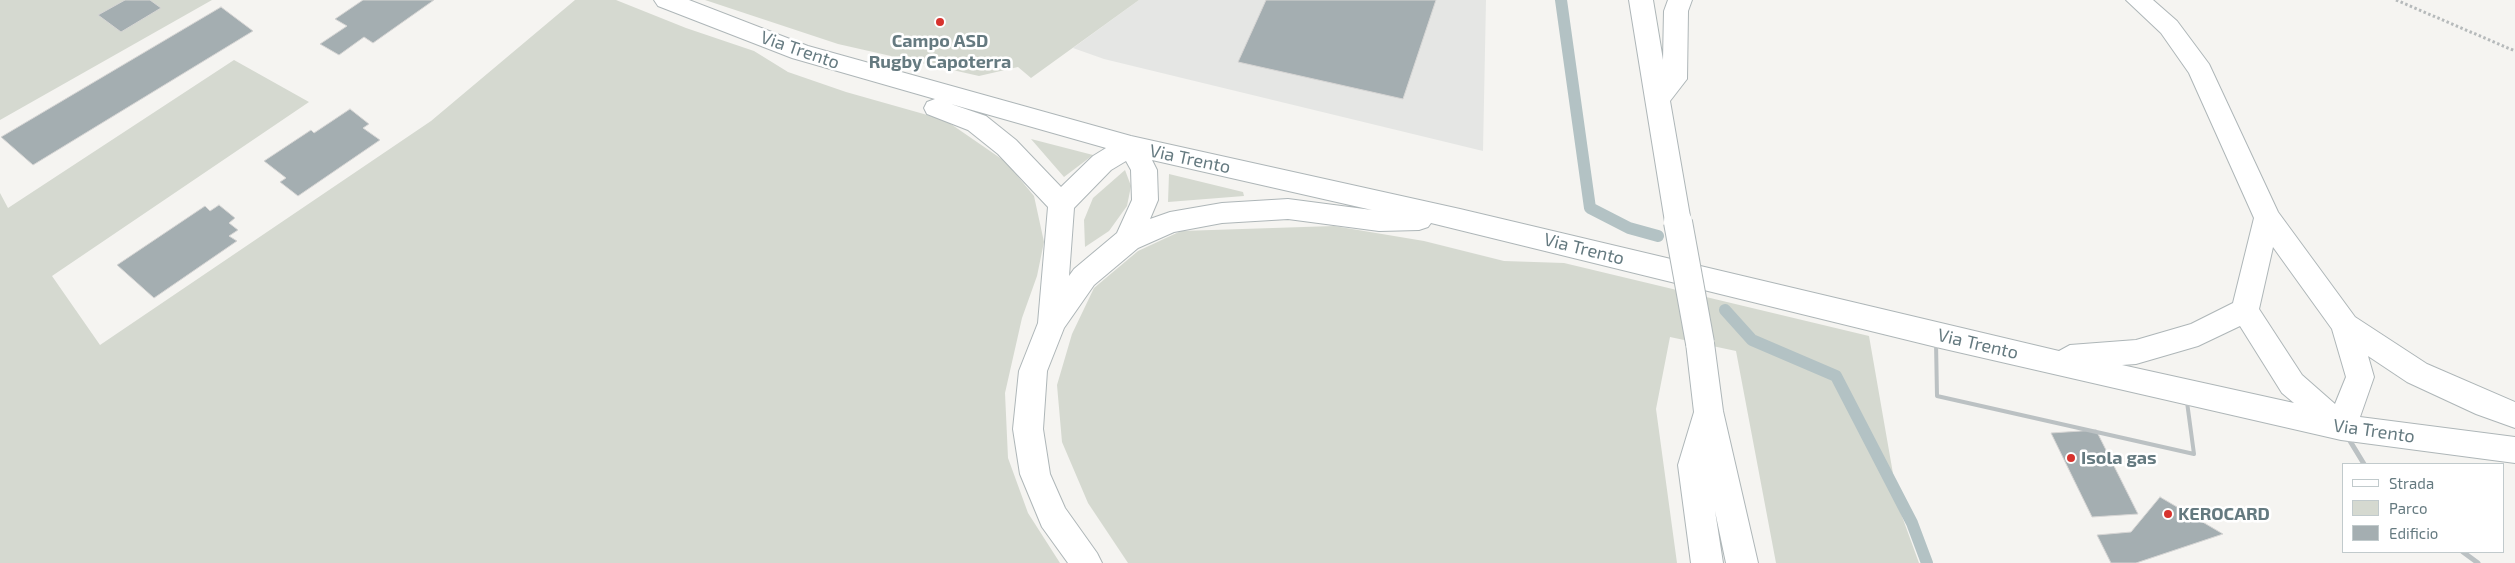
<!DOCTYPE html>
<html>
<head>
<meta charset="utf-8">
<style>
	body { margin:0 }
	#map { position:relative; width:2515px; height:563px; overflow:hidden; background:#f5f4f1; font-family:"Exo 2",sans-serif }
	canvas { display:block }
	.legend { position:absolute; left:2342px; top:463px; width:162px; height:90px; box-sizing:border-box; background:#fff; border:1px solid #c1cacc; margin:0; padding:6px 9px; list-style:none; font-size:15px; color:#657a80 }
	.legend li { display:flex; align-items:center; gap:10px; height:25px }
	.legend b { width:25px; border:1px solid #c1cacc }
</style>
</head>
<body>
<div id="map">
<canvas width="2515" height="563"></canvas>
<ul class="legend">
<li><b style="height:6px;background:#fff"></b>Strada</li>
<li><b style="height:14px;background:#d5d9d0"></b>Parco</li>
<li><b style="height:14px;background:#a4aeb1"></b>Edificio</li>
</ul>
</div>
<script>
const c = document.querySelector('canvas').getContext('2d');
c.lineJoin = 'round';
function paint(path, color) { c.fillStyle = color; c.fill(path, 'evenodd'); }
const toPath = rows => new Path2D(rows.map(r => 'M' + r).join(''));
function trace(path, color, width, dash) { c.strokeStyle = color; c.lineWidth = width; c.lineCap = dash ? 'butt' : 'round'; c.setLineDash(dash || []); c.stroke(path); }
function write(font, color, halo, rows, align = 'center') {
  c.font = font + ' "Exo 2",sans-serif'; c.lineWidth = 5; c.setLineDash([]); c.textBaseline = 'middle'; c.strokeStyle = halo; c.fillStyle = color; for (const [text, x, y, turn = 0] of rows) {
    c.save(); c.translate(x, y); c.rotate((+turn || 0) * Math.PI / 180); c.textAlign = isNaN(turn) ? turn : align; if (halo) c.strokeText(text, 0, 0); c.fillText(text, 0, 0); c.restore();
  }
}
paint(toPath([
	[1139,0,1486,0,1483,151,1104,59,1073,48]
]), '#e5e6e4');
paint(toPath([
	[0,0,212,0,0,120],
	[575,0,616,0,686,28,754,51,788,72,846,92,945,120,1006,162,1034,196,1044,242,1037,276,1022,318,1005,393,1008,458,1028,513,1060,563,0,563,0,193,8,208,234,60,309,102,52,276,100,345,431,121],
	[705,0,1139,0,1031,78,1018,67,979,76,838,44],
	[1031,139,1093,155,1064,177],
	[1125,170,1131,186,1127,206,1109,231,1085,247,1084,220,1093,198],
	[1169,174,1243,192,1244,196,1168,202],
	[1334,226,1424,241,1504,261,1564,263,1869,336,1899,508,1919,563,1776,563,1736,351,1670,337,1656,409,1677,563,1128,563,1088,503,1062,442,1057,385,1072,334,1094,288,1138,251,1181,231]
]), '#d5d9d0');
trace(toPath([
	[1561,0,1590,208,1629,228,1658,236],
	[1725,310,1752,340,1836,376,1912,523,1927,563]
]), '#b3c2c4', 12);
const building = toPath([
	[125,0,150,0,161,8,121,32,98,15,125,0],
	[363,0,434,0,373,43,364,37,339,55,320,44,347,26,335,19,363,0],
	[1266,0,1436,0,1403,99,1238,62,1266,0],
	[221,7,253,31,33,165,1,137,221,7],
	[350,109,369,124,363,128,380,140,298,196,280,182,286,178,264,161,311,130,314,133,350,109],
	[219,205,235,218,229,223,238,230,229,236,237,241,154,298,117,265,205,206,210,211,219,205],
	[2096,430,2138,514,2092,517,2051,433,2096,430],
	[2160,497,2223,534,2136,563,2111,563,2097,535,2131,532,2160,497]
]);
paint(building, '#a4aeb1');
trace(building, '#d6d5d4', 1);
const secondary = toPath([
	[654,0,689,0,808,46,1131,136,1460,209,2059,351,2070,345,2136,340,2191,324,2233,303,2254,218,2189,73,2161,33,2126,0,2153,0,2177,21,2209,64,2278,212,2355,317,2427,364,2515,402,2515,428,2476,414,2407,382,2368,356,2374,377,2360,417,2515,437,2515,463,2341,440,1936,347,1431,223,1428,227,1419,230,1379,231,1288,219,1222,223,1174,232,1138,248,1094,285,1064,328,1047,371,1043,429,1050,474,1065,508,1097,553,1102,563,1068,563,1042,527,1020,474,1013,429,1019,371,1038,323,1048,207,998,154,968,130,927,114,924,108,927,102,935,99,792,58,658,6,654,0],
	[951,104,1106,148,1093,156,1061,187,1016,140,986,116,951,104],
	[1152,160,1372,210,1288,199,1222,203,1170,212,1150,219,1158,200,1157,170,1152,160],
	[1126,161,1131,170,1132,200,1117,233,1074,269,1069,276,1074,208,1111,170,1126,161],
	[2273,247,2332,329,2346,377,2335,404,2302,375,2259,309,2273,247],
	[2240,326,2282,393,2294,403,2122,365,2136,364,2198,346,2240,326],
	[1629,0,1653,0,1663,60,1664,11,1668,0,1692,0,1688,11,1687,79,1670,101,1691,222,1687,229,1678,232,1669,229,1665,222,1629,0],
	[1700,331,1710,335,1714,343,1723,411,1758,563,1726,563,1715,511,1723,563,1691,563,1678,465,1694,412,1686,343,1690,335,1700,331]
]);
trace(secondary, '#aeb6b8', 2);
trace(toPath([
	[2396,0,2515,51]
]), '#b6babb', 3, [2.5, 2.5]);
trace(toPath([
	[1936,342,1937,396,2194,454,2187,402]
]), '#bbc1c3', 4);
trace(toPath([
	[2347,436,2364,464],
	[2463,552,2478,563]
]), '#bbc1c3', 5);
paint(secondary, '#fff');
const secondaryBridge = toPath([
	[1678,222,1700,343]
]);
trace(secondaryBridge, '#aeb6b8', 30, []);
trace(secondaryBridge, '#fff', 28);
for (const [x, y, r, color] of [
	[940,22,5,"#d7332e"],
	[2071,458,5,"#d7332e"],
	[2168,514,5,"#d7332e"]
]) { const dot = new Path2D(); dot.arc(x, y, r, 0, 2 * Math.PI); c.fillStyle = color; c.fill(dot); trace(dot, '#fff', 2); }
write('bold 18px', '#657a80', '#fff', [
	["Campo ASD",940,41,"center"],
	["Rugby Capoterra",940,62,"center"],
	["Isola gas",2081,458],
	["KEROCARD",2178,514]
], 'left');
write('18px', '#657a80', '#fff', [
	["Via Trento",800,50,19],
	["Via Trento",1190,159,12],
	["Via Trento",1584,249,14],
	["Via Trento",1978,344,13],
	["Via Trento",2374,431,8]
]);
</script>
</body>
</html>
